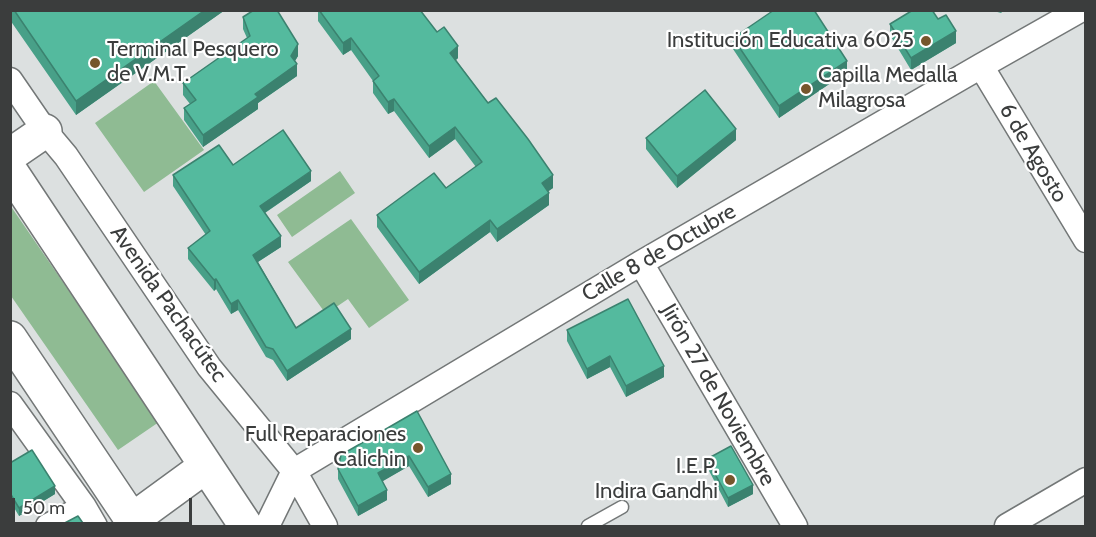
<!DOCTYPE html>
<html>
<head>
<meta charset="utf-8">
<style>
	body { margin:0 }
	#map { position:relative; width:1096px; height:537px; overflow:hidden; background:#dce0e0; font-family:Cabin,sans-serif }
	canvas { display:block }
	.frame { position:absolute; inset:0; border:12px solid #3b3d3d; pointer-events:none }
	.scale { position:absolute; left:12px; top:498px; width:180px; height:27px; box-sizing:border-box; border:3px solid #3b3d3d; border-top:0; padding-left:8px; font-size:18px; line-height:21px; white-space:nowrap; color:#3b3d3d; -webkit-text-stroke:4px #fff; paint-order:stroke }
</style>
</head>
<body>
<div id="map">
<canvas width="1096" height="537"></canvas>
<div class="frame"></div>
<div class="scale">50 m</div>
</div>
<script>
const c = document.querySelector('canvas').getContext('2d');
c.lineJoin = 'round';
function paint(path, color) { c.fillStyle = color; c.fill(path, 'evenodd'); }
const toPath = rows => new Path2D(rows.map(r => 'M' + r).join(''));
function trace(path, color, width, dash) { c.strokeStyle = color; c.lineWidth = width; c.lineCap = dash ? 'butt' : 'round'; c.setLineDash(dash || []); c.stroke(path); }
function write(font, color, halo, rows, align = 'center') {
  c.font = font + ' Cabin,sans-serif'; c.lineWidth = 4.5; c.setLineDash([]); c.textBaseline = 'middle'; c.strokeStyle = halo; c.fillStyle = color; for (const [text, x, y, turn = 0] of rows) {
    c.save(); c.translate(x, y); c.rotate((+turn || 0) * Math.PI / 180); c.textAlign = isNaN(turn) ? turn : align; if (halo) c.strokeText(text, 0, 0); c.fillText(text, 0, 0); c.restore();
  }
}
paint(toPath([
	[154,81,204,150,144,192,95,123],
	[340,171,355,193,292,237,277,215],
	[10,205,159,422,118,450,11,296],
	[351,219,409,300,369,328,348,299,326,314,288,262]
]), '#8fbb93');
const lane = toPath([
	[588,526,622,507]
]);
const street = toPath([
	[981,66,1086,240],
	[10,80,45,131,66,156,209,367,294,471,325,526],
	[641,263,795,526],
	[10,404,84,507,95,526],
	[48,526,84,507],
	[267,526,294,471,641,263,981,66,1080,10],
	[1007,526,1086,480]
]);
const primary = toPath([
	[10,155,45,131],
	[10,170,246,526],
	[10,338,136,526],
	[132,520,206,466]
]);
trace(lane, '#737777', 15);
trace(street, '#737777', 27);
trace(primary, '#737777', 36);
trace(lane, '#fff', 12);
trace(street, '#fff', 24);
trace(primary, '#fff', 33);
paint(toPath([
	[10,10,225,10,76,115,10,20],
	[318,10,420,10,437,32,458,58,456,60,488,103,553,188,547,191,549,205,497,242,490,232,419,284,377,227,377,215,446,188,476,167,455,139,429,158,394,111,388,114,373,93,373,81,351,50,343,55,318,21],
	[990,10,1004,10,1001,13],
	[243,17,298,56,295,61,297,76,258,103,258,109,203,147,184,120,184,108,190,104,183,95,183,83,247,38,243,29],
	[938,19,956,43,911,70,890,35,890,24],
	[733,38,847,72,779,118,733,49],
	[646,138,736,140,677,188,646,149],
	[233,165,311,181,265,213,281,247,258,262,296,328,351,339,287,381,273,360,266,357,238,310,231,314,216,289,214,291,188,259,188,248,206,235,173,186,173,175],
	[567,330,664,377,626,397,610,367,587,379,567,341],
	[417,411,451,484,428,497,409,466,382,481,387,500,358,516,338,479,338,469],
	[707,459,753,494,728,507,707,467],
	[10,463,55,494,19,516,10,501]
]), '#48a088');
paint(toPath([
	[205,10,225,10,76,115,76,101],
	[956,31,956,43,911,70,911,58],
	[351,38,351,50,343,55,343,43],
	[298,44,298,56,291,67,291,56],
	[458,46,458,58,450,65,450,53],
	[847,61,847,72,779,118,779,106],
	[297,64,297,76,258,103,258,109,203,147,203,135,255,94],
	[394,99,394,111,388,114,388,102],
	[455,127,455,139,429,158,429,146],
	[736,129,736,140,677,188,677,176],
	[311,171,311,181,260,216,260,206],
	[553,175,553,188,542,196,542,183],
	[549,193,549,205,497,242,497,229],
	[490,220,490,232,419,284,419,272],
	[281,236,281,247,253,265,253,255],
	[216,279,216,289,214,291,214,280],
	[238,300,238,310,231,314,231,304],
	[351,329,351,339,287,381,287,371],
	[610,356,610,367,587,379,587,369],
	[664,366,664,377,626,397,626,386],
	[409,456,409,466,378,484,378,473],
	[451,474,451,484,428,497,428,487],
	[753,485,753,494,728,507,728,498],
	[55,486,55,494,19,516,19,508],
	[387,490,387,500,358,516,358,506]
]), '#3b826f');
const building = toPath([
	[14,10,205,10,76,101,14,10],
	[254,10,277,10,298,44,291,56,297,64,255,94,258,97,203,135,184,108,196,100,183,83,250,36,243,17,254,10],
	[319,10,420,10,437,32,444,27,458,46,450,53,488,103,496,98,528,139,553,175,542,183,549,193,497,229,490,220,419,272,377,215,434,173,446,188,482,162,455,127,429,146,394,99,388,102,373,81,379,76,351,38,343,43,319,10],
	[774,10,814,10,847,61,779,106,733,38,774,10],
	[913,10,932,10,938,19,946,15,956,31,911,58,890,24,913,10],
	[705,90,736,129,677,176,646,138,705,90],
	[283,130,311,171,260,206,281,236,253,255,296,328,334,303,351,329,287,371,273,349,266,347,238,300,231,304,216,279,214,280,188,248,210,231,173,175,219,145,233,165,283,130],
	[628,299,664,366,626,386,610,356,587,369,567,330,628,299],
	[417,411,451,474,428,487,409,456,378,473,387,490,358,506,338,469,341,455,417,411],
	[731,446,753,485,728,498,707,459,731,446],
	[32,450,55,486,19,508,10,493,10,463,32,450],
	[78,516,85,526,59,526,78,516]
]);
paint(building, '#54ba9e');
trace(building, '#3b826f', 1.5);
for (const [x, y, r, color] of [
	[926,41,6,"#76562c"],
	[95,63,6,"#76562c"],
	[806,89,6,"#76562c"],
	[418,448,6,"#76562c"],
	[730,480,6,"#76562c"]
]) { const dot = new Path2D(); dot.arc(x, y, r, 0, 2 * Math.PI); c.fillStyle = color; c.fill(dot); trace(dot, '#fff', 2); }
write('22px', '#3b3d3d', '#fff', [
	["Institución Educativa 6025",914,41],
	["Terminal Pesquero",107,50,"left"],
	["de V.M.T.",107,75,"left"],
	["Capilla Medalla",818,76,"left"],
	["Milagrosa",818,101,"left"],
	["Full Reparaciones",406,435],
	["Calichin",406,460],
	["I.E.P.",718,467],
	["Indira Gandhi",718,492]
], 'right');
write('22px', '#3b3d3d', '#fff', [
	["6 de Agosto",1033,153,59],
	["Calle 8 de Octubre",659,253,-30],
	["Avenida Pachacútec",168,304,55],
	["Jirón 27 de Noviembre",718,395,60]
]);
</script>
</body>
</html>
